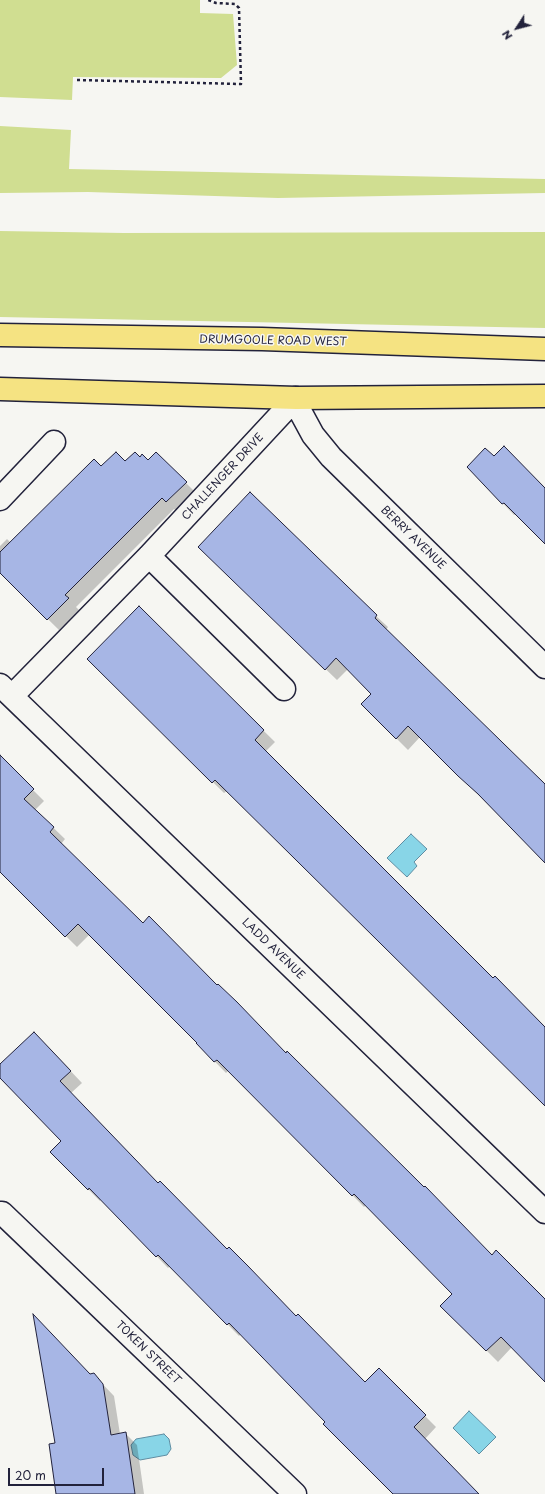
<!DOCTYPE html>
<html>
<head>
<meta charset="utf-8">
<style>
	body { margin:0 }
	#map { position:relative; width:545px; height:1494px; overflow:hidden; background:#f6f6f2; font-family:"Playpen Sans",sans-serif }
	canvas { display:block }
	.north { position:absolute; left:497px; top:8px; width:40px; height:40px; -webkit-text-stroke:3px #f6f6f2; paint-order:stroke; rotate:234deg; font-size:11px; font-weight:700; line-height:16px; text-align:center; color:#22223b }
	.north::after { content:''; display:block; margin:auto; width:14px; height:18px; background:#22223b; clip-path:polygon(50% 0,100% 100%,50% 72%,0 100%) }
	.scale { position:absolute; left:8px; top:1468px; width:96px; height:18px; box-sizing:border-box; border:2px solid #22223b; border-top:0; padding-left:5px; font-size:12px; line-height:14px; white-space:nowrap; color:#22223b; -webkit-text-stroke:3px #f6f6f2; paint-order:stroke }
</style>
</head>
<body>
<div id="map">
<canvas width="545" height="1494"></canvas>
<div class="north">N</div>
<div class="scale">20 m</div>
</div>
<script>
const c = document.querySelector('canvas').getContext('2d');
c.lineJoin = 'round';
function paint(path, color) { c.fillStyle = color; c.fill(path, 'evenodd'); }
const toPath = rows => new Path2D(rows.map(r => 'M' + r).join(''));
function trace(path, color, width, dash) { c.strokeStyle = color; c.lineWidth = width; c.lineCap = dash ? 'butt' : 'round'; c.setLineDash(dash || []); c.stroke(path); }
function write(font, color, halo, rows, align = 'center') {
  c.font = font + ' "Playpen Sans",sans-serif'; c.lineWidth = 3; c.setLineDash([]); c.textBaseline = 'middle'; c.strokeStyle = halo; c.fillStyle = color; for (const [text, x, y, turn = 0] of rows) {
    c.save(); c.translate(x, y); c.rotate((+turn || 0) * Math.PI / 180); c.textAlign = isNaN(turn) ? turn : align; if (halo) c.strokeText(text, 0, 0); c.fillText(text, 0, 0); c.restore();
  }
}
paint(toPath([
	[0,0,200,0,200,13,233,14,237,65,221,78,73,77,72,100,0,97],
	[0,126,71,130,69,169,545,179,545,193,278,198,88,192,0,193],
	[0,231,124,233,545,232,545,328,0,317]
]), '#d0de91');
const water = toPath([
	[411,834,427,849,414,862,417,866,407,877,387,858,411,834],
	[469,1411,496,1437,479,1454,453,1428,469,1411],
	[164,1434,169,1439,171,1449,167,1455,140,1460,133,1455,131,1445,136,1439,164,1434]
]);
paint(water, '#88d5e7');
trace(water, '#5f8da2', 1);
paint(toPath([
	[156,453,197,494,179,513,174,509,76,607,79,610,59,630,0,572,0,546,7,539,11,543,101,468,140,458,148,461],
	[494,458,545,489,545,543,516,514,514,515,468,467],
	[250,494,376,616,388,627,386,630,545,787,545,861,420,737,408,750,362,704,372,694,348,669,337,680,210,558],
	[139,608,275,742,265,752,493,979,545,1028,545,1104,227,791,224,793,88,659],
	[0,757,44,801,35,810,65,839,61,844,143,924,286,1054,492,1256,545,1300,545,1381,512,1347,498,1362,442,1306,453,1294,366,1205,364,1207,229,1070,226,1073,90,934,77,947,7,878,0,861],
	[45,1044,82,1083,71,1093,159,1184,365,1383,379,1370,436,1427,425,1439,478,1494,402,1494,327,1422,241,1334,239,1336,170,1266,168,1268,101,1199,100,1201,51,1152,63,1141,0,1077,0,1066],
	[93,1374,114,1396,120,1434,126,1434,137,1445,144,1494,57,1494,56,1444,90,1375]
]), '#0003');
const building = toPath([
	[504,446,545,488,545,544,504,503,502,504,467,467,485,448,494,456,504,446],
	[116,452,125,461,135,452,140,457,142,454,148,460,156,452,187,482,166,502,162,498,65,595,69,598,47,620,0,573,0,552,94,459,101,466,116,452],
	[250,492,377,615,375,618,545,784,545,863,478,794,458,776,408,726,396,739,361,704,371,694,336,658,325,670,198,547,250,492],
	[139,606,264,730,255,740,493,978,495,976,545,1027,545,1106,215,780,212,783,87,659,139,606],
	[0,755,34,789,24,799,54,827,50,832,143,923,149,916,217,985,218,984,237,1002,286,1053,287,1051,424,1187,425,1186,492,1255,496,1250,545,1299,545,1382,501,1337,486,1351,440,1306,452,1294,354,1194,352,1196,217,1060,214,1062,196,1043,197,1043,78,924,65,937,0,872,0,755],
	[34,1032,71,1071,60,1081,158,1183,160,1181,227,1249,229,1247,248,1266,296,1316,298,1314,365,1382,379,1368,426,1415,414,1427,479,1494,393,1494,323,1424,325,1422,229,1323,227,1325,158,1255,156,1257,89,1188,88,1190,50,1152,61,1141,0,1078,0,1064,34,1032],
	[33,1314,90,1374,94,1373,103,1384,111,1435,126,1432,135,1494,56,1494,49,1444,55,1443,33,1314]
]);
paint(building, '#a7b6e5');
trace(building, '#22223b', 1);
const minor = toPath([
	[0,499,54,442],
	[149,556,284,689],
	[0,685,545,1212],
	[12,696,149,556,296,398,300,411,313,435,331,457,545,667],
	[0,1213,2,1213,295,1494]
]);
const major = toPath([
	[0,335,262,339,545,349],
	[0,389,296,398,545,396]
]);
trace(minor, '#22223b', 25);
trace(major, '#22223b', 25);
trace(toPath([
	[77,80,241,84,239,8,235,4,216,3,208,0]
]), '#22223b', 2.5, [3, 3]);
trace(minor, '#f6f6f2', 22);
trace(major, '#f5e382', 22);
write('11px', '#22223b', '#f6f6f2', [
	["DRUMGOOLE ROAD WEST",273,341,1],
	["CHALLENGER DRIVE",223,477,-47],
	["BERRY AVENUE",413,538,44],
	["LADD AVENUE",273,949,44],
	["TOKEN STREET",148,1353,44]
]);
</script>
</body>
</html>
